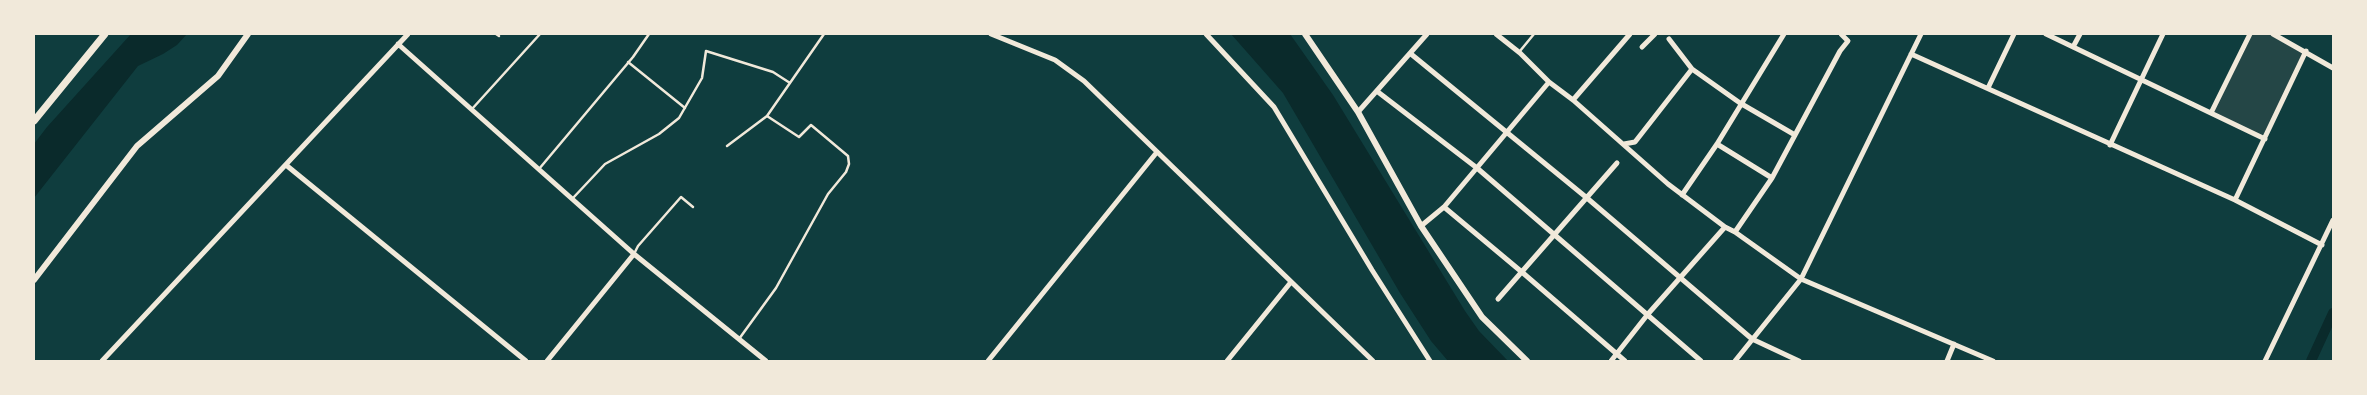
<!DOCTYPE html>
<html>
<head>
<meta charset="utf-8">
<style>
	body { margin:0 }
	#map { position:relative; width:2367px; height:395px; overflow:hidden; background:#0f3d3e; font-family:"Noto Serif",serif }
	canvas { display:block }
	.frame { position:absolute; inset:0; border:35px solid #f1e9da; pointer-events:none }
</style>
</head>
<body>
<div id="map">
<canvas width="2367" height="395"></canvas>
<div class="frame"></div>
</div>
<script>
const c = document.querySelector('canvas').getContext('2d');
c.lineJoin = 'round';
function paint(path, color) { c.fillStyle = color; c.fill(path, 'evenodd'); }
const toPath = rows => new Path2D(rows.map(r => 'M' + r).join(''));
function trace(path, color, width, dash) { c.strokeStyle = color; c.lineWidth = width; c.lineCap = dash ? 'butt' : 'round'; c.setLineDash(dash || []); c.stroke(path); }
paint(toPath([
	[2250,34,2273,34,2306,51,2265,139,2211,113]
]), '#244646');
paint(toPath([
	[131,34,187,34,177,45,163,54,138,66,34,198,34,144,47,127],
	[1231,34,1290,34,1333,95,1465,311,1479,331,1508,361,1448,361,1431,341,1400,293,1283,93]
]), '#0a2a2b');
trace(toPath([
	[2311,361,2333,313]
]), '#0a2a2b', 10);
trace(toPath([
	[496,34,499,36],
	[1520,51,1534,34],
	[628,62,685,108],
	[472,109,540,34],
	[727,146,767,116,824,34],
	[539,169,633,57,649,34],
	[573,198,605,164,659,134,679,118,702,78,706,51,773,72,790,83],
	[634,254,638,246,681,197,693,207],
	[739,339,776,288,828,194,846,172,849,164,848,156,811,125,799,137,767,116]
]), '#f1e9da', 2.5);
trace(toPath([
	[991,34,1055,60,1084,81,1373,361],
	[1206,34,1274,107,1372,270,1430,361],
	[1496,34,1520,53,1549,82,1573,100,1668,184,1725,227,1735,232,1801,279,1993,361],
	[2046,34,2265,139],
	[2273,34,2333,68],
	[1669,39,1692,69,1740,103,1795,135],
	[398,44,634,254,766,361],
	[1642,47,1655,34],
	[2073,47,2080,34],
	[1411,54,1587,198,1752,339,1799,361],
	[1911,54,2235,200,2322,245],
	[1988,88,2014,34],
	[1378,92,1477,168,1701,361],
	[1573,100,1630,34],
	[1358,112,1427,34],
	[2211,113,2250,34],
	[1624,144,1635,142,1692,69],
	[1717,144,1772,178],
	[2110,145,2163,34],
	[286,165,526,361],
	[1682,195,1717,144,1784,34],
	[2235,200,2306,51],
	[1444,207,1523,273,1625,361],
	[1421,226,1444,207,1549,82],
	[1735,232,1772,178,1840,51,1848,41,1841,34],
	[1498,299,1617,163],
	[102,361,408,34],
	[547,361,634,254],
	[988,361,1157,152],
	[1227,361,1291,282],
	[1611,361,1648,314,1725,227],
	[1735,361,1801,279,1921,34],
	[1947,361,1954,344],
	[2265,361,2333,220]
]), '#f1e9da', 5);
trace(toPath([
	[1305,34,1358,112,1421,226,1482,317,1527,361],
	[34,280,137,146,218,76,248,34]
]), '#f1e9da', 6);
trace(toPath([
	[34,121,105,34]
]), '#f1e9da', 7);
</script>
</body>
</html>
